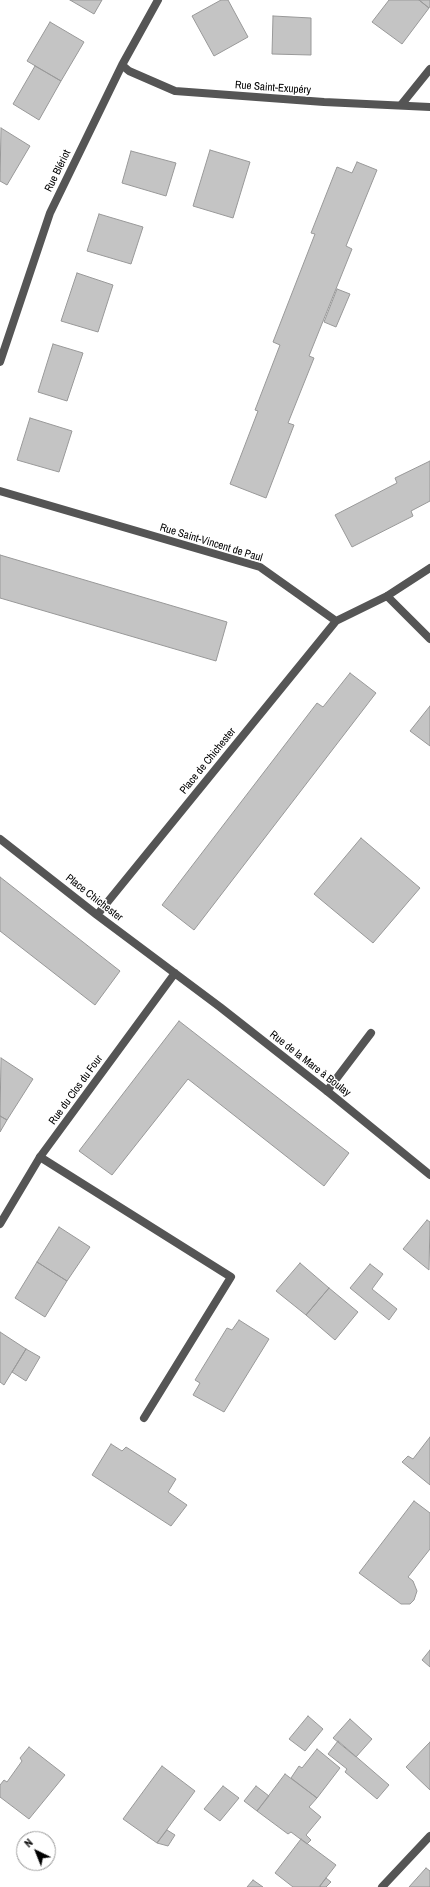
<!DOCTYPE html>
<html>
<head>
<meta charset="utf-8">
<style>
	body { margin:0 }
	#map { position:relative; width:430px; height:1887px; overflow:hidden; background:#fff; font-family:"Archivo Narrow",sans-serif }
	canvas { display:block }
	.north { position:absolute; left:16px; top:1831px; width:40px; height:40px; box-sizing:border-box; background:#fff; border:1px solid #999; border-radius:50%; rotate:317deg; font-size:11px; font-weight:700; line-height:16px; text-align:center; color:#000 }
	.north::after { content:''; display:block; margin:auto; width:14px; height:18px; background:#000; clip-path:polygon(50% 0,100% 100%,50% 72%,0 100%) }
</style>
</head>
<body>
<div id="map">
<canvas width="430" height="1887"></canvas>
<div class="north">N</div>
</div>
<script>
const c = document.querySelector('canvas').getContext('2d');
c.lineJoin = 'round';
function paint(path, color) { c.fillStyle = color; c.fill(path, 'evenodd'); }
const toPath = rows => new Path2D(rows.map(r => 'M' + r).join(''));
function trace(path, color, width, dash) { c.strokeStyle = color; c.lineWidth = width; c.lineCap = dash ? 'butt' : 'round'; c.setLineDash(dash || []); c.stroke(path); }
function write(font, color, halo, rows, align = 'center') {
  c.font = font + ' "Archivo Narrow",sans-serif'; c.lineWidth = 3; c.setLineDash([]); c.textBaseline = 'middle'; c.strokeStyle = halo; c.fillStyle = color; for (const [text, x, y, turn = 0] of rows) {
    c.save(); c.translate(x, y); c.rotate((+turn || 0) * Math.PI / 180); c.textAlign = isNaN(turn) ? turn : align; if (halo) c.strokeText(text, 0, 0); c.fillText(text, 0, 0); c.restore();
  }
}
const building = toPath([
	[70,0,102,0,94,14,70,0],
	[221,0,228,0,248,37,214,56,192,16,221,0],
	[389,0,419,0,429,8,402,44,372,22,389,0],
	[419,0,430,0,430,6,429,8,419,0],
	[273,16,311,18,311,55,272,54,273,16],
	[50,22,84,42,61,81,27,61,50,22],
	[35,66,61,81,39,120,13,104,35,66],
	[1,128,30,146,7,185,0,181,1,128],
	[210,150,250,162,233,218,193,206,210,150],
	[131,151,176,163,166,196,122,183,131,151],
	[357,162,377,170,346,246,352,249,309,356,314,358,288,423,294,425,266,498,230,484,258,411,255,410,280,345,273,342,315,234,311,233,337,167,352,173,357,162],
	[99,214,143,227,131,264,87,251,99,214],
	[77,273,113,285,98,332,61,321,77,273],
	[337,289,350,294,336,327,324,322,337,289],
	[53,344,83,353,67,401,38,392,53,344],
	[30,418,72,431,59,472,17,460,30,418],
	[430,461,430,501,411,511,413,516,352,547,335,515,397,483,395,478,430,461],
	[0,555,227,622,216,661,0,598,0,555],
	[350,673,376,693,194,930,162,905,317,703,323,707,350,673],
	[430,706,430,746,410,731,430,706],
	[361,838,420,888,373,943,314,894,361,838],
	[0,877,120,971,95,1005,0,931,0,877],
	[179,1021,349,1153,324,1186,188,1079,112,1175,79,1151,179,1021],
	[1,1058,33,1079,7,1120,0,1116,1,1058],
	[0,1116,7,1120,0,1132,0,1116],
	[427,1220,430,1222,429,1270,403,1249,427,1220],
	[59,1227,90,1247,67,1281,37,1262,59,1227],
	[37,1262,67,1281,45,1317,15,1298,37,1262],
	[300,1263,329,1288,306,1315,276,1291,300,1263],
	[370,1264,383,1274,372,1289,397,1309,389,1320,350,1288,370,1264],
	[329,1288,358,1312,335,1340,306,1315,329,1288],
	[239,1320,269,1339,224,1412,193,1395,200,1383,195,1380,227,1328,232,1330,239,1320],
	[0,1332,26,1349,4,1385,0,1382,0,1332],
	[26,1349,40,1357,26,1381,12,1372,26,1349],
	[430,1437,430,1485,402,1462,408,1456,413,1459,430,1437],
	[111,1444,122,1451,126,1447,176,1479,168,1492,187,1505,171,1526,92,1475,111,1444],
	[414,1501,430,1513,430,1549,408,1577,413,1581,417,1591,414,1600,410,1604,401,1604,359,1573,414,1501],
	[430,1650,430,1667,422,1660,430,1650],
	[308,1716,323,1729,305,1751,289,1739,308,1716],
	[350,1719,372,1739,356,1757,333,1738,350,1719],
	[338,1741,389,1785,377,1799,345,1772,347,1769,328,1754,338,1741],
	[430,1742,430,1790,406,1767,430,1742],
	[29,1747,65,1775,29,1819,0,1797,0,1785,4,1780,7,1782,22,1761,20,1758,29,1747],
	[317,1749,340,1768,317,1798,291,1778,299,1766,302,1768,317,1749],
	[162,1766,195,1791,157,1843,123,1819,162,1766],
	[285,1774,317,1798,309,1807,321,1817,306,1835,311,1840,307,1844,291,1832,288,1834,257,1811,285,1774],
	[223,1786,239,1798,220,1821,204,1809,223,1786],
	[256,1786,269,1796,257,1811,244,1801,256,1786],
	[167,1830,175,1835,168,1846,157,1843,167,1830],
	[301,1839,336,1865,319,1887,293,1887,275,1873,301,1839],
	[426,1868,430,1871,430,1887,409,1887,426,1868],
	[326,1878,331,1882,326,1887,321,1887,320,1886,326,1878],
	[253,1880,263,1887,247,1887,253,1880]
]);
paint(building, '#c4c4c4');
trace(building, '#999', 1);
trace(toPath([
	[327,1091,371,1033],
	[40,1157,231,1277,144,1418]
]), '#555', 8);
trace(toPath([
	[122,65,129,71,175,91,324,102,430,107],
	[401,105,430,69],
	[0,362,50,213,122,65,158,0],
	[0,491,260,567,336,621],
	[387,596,430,639],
	[0,839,97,915,220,1007,327,1091,430,1175],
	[97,915,336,621,387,596,430,568],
	[0,1224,40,1157,175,973]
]), '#555', 8);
trace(toPath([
	[382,1887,430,1836]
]), '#555', 8);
write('11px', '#000', '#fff', [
	["Rue Saint-Exupéry",273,88,4],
	["Rue Blériot",58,171,-64],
	["Rue Saint-Vincent de Paul",211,543,17],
	["Place de Chichester",208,761,-51],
	["Place Chichester",94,898,38],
	["Rue de la Mare à Boulay",310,1064,38],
	["Rue du Clos du Four",76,1090,-54]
]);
</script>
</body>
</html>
